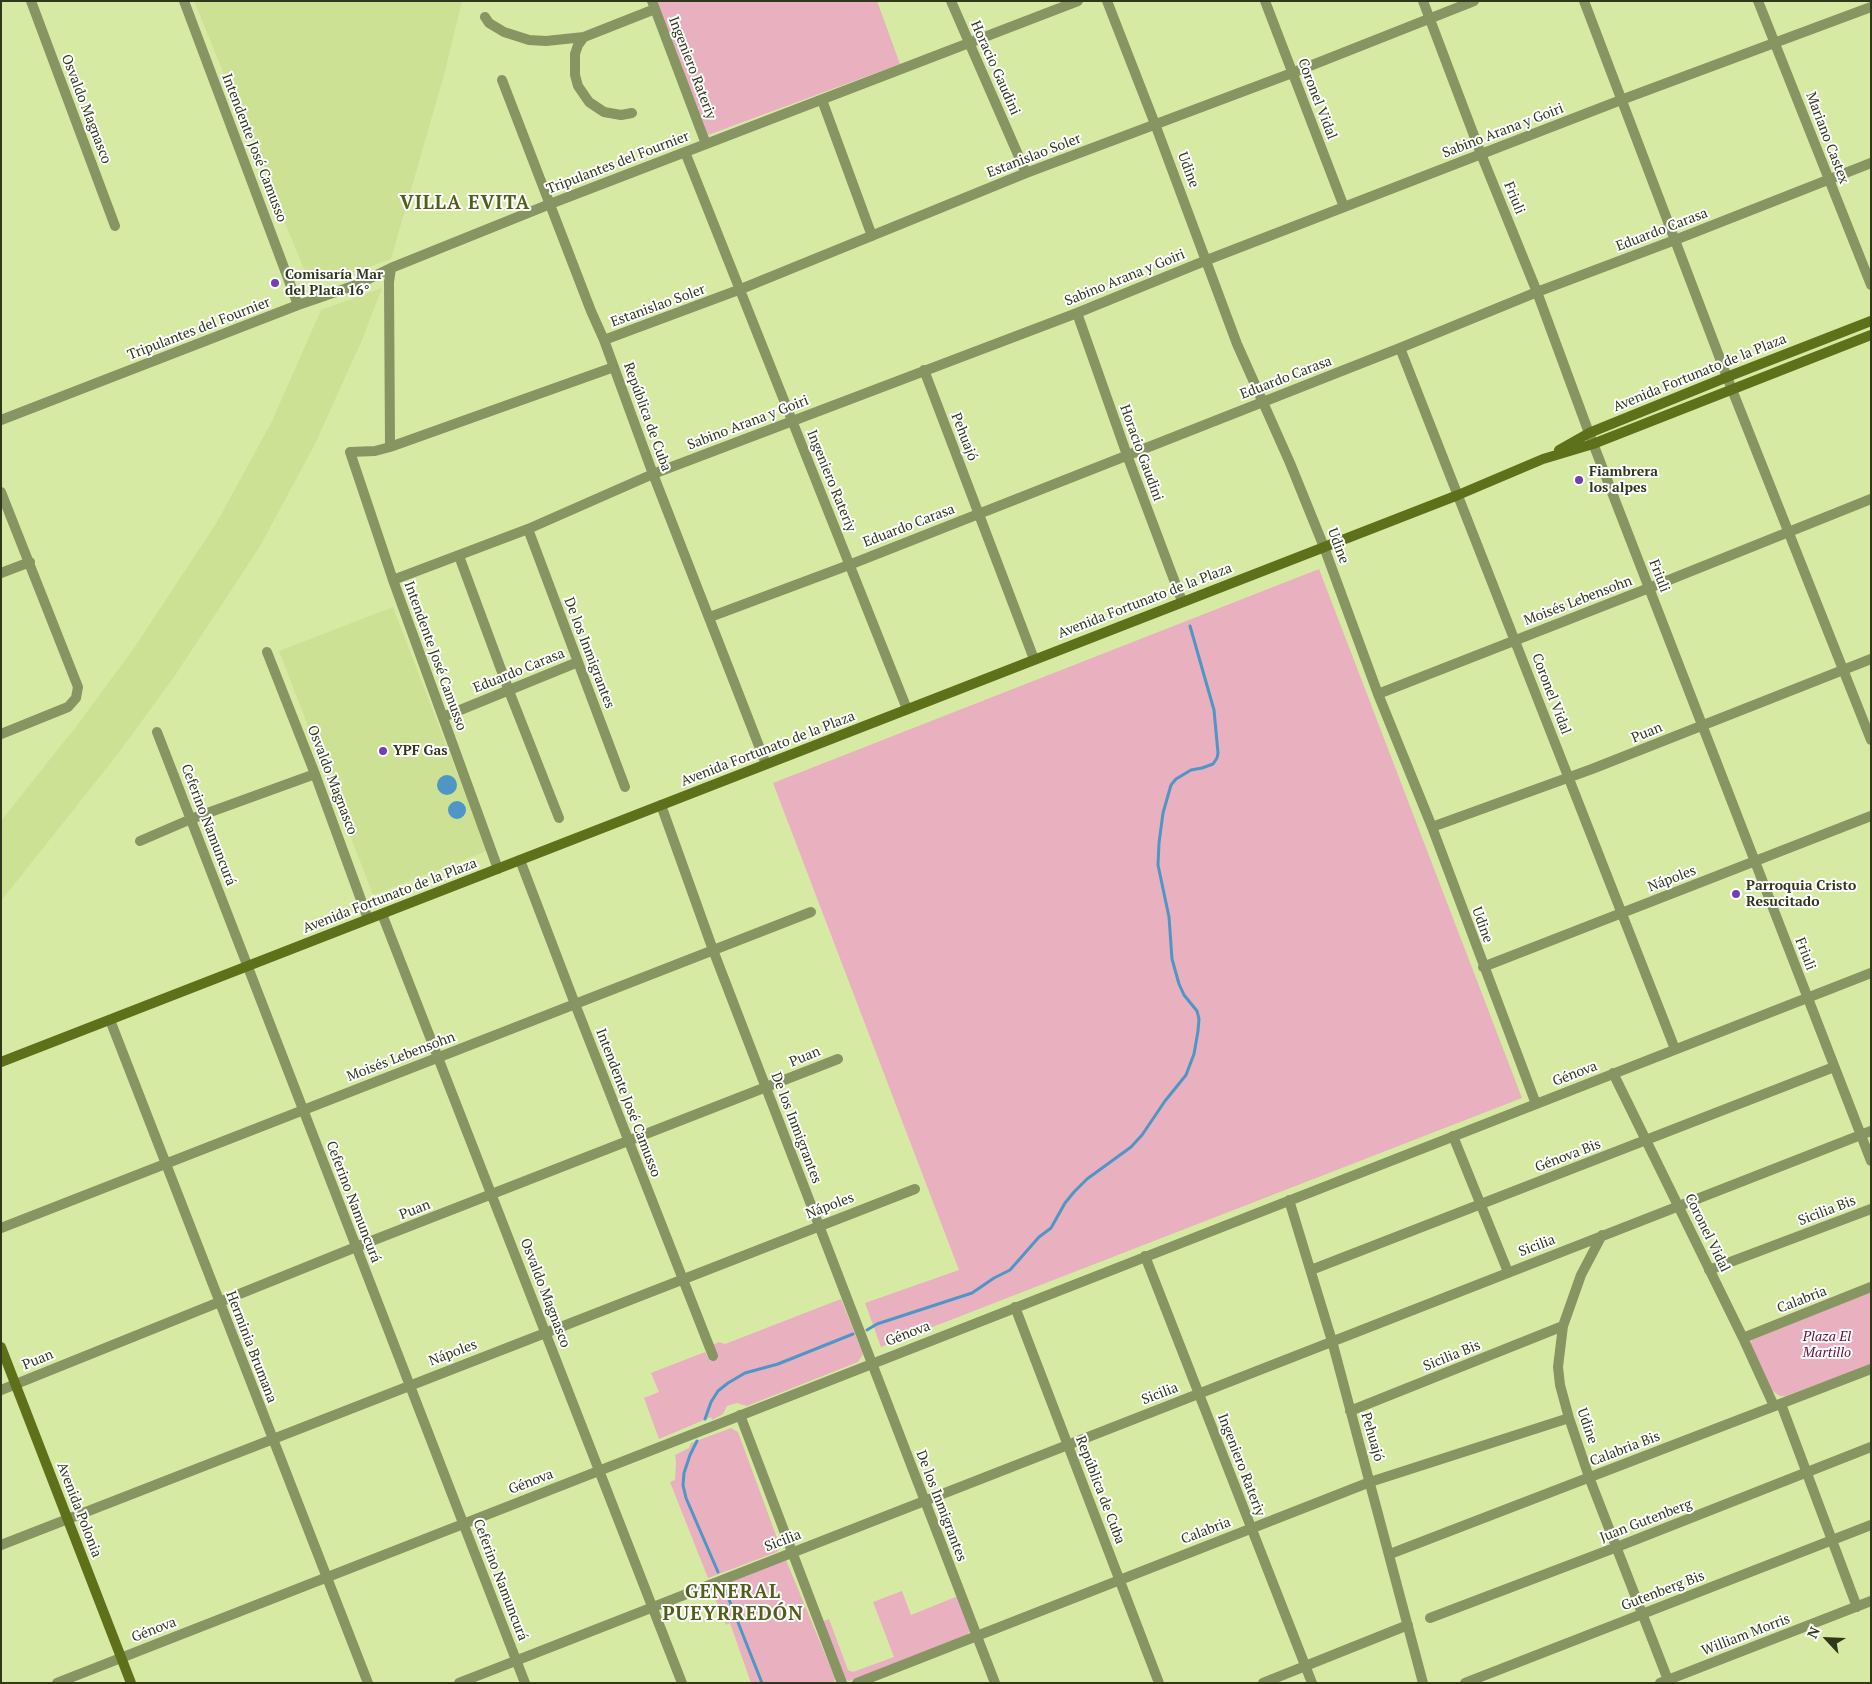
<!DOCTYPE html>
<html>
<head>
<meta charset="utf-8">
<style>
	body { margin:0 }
	#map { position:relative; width:1872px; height:1684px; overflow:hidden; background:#d7eaa4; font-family:"PT Serif",serif }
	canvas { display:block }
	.frame { position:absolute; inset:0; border:2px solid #30371b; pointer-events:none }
	.north { position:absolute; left:1802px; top:1614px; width:50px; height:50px; -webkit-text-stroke:4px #fff; paint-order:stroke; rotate:295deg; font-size:14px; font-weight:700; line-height:20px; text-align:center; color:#30371b }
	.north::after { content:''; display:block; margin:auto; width:18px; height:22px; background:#30371b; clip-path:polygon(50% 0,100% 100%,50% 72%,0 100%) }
</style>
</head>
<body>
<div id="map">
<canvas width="1872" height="1684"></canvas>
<div class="frame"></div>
<div class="north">N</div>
</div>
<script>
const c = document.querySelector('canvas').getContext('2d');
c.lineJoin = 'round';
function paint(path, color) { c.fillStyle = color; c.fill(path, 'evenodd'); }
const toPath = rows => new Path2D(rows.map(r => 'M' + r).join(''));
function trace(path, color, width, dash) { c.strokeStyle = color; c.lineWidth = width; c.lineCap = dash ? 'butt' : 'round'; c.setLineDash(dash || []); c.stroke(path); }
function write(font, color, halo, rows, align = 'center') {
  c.font = font + ' "PT Serif",serif'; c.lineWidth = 4; c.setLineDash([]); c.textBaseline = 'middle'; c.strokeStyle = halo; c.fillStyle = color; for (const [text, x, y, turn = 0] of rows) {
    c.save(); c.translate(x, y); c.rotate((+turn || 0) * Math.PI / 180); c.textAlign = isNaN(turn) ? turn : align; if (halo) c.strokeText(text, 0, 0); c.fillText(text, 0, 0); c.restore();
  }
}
paint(toPath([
	[194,1,462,1,444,75,391,259,333,280,308,279],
	[382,288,362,340,315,444,259,548,174,677,117,755,1,901,1,821,78,724,134,648,217,522,271,423,321,310],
	[393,607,487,851,373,895,279,651]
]), '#cce193');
paint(toPath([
	[657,1,877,1,900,64,708,135],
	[1319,569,1522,1098,881,1347,865,1303,959,1270,773,783],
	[1871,1292,1871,1364,1786,1396,1780,1396,1774,1392,1771,1389,1750,1343,1752,1340],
	[841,1299,863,1354,858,1362,747,1406,737,1403,727,1406,723,1414,712,1420,711,1417,659,1439,644,1398,659,1392,651,1373,705,1352,710,1361,718,1358,713,1345,719,1342,725,1344],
	[731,1428,738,1432,780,1546,777,1552,708,1578,670,1482,675,1480,676,1462,675,1455,689,1448,691,1443],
	[786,1560,835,1678,834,1683,751,1683,730,1623,726,1625,713,1593,717,1589,730,1584,729,1581],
	[902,1591,911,1615,958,1596,971,1630,967,1635,849,1681,844,1679,821,1622,829,1619,848,1670,853,1672,894,1657,873,1602]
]), '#e9b0bf');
paint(toPath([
	'437 785a10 10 0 1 1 20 0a10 10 0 1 1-20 0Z',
	'448 810a9 9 0 1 1 18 0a9 9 0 1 1-18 0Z'
]), '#4f96c7');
trace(toPath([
	[867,1330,877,1324,972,1293,994,1278,1010,1270,1039,1237,1051,1228,1065,1203,1074,1192,1087,1179,1131,1147,1142,1135,1165,1101,1186,1075,1194,1054,1198,1031,1199,1019,1197,1011,1184,995,1179,984,1172,959,1169,917,1158,865,1159,843,1163,813,1171,785,1176,779,1191,770,1202,768,1213,764,1217,758,1218,753,1214,710,1190,626],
	[705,1419,711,1402,718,1391,728,1383,745,1373,778,1364,853,1334],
	[697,1441,690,1455,684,1473,683,1485,686,1498,718,1572],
	[724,1587,762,1683]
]), '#4f96c7', 3);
trace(toPath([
	[31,1,115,226],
	[184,1,298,305],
	[652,1,706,144],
	[951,1,1026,173],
	[1107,1,1155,124,1237,344,1290,463,1324,547,1378,694,1432,827,1536,1104],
	[1265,1,1344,207],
	[1423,1,1481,154,1537,292,1589,433,1871,1161],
	[1584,1,1727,377,1871,740],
	[1758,1,1871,285],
	[485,17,489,23,504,32,529,40,546,41,584,37,655,9],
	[584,37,578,45,575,54,575,75,578,86,589,102,604,112,621,115,632,113],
	[502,80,591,311,604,340,653,474,766,764],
	[822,100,872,236],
	[685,152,907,709],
	[1077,313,1127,455,1182,601],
	[604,340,741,289,1026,173,1292,73,1474,1],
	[1400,348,1675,1049],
	[924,370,1034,659],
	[1,420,298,305,356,285,391,268,550,204,1078,1],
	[390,447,389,282,391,268],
	[1,492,78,687,76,698,68,707,1,734],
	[528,529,625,787],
	[459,556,509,691,559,818],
	[1,573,30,562],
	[393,580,528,529,653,474,1077,313,1207,260,1621,100,1871,7],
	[710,617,849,565,1400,348,1537,292,1675,240,1871,163],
	[267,652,315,774,368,919],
	[1378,694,1649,588,1871,499],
	[443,717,578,662],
	[157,732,525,1683],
	[661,805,713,950,995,1683],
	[1432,827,1592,769,1871,659],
	[140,841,191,819,315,774],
	[520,860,575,1004,713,1356],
	[498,869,393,580,350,452,375,451,390,447,614,367],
	[382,914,682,1683],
	[1483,967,1871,816],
	[110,1020,368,1683],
	[1613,1073,1743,1338,1774,1406],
	[1453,1136,1508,1272],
	[1289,1200,1332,1341,1423,1683],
	[1,1228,811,912],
	[1602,1235,1581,1275,1563,1326,1558,1367,1560,1385,1569,1418,1589,1477,1668,1680],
	[1145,1256,1312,1683],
	[1311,1270,1834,1067],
	[1709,1270,1871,1209],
	[1015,1307,1159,1683],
	[1743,1338,1871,1287],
	[1,1390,356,1247,838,1059],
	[1781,1404,1857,1607],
	[1350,1411,1563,1326],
	[740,1415,842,1683],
	[1,1545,915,1189],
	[1390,1554,1871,1369],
	[1430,1618,1617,1547,1871,1447],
	[57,1683,1871,973],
	[459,1683,1871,1131],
	[857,1683,1370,1482,1569,1418],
	[1263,1683,1408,1625],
	[1465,1683,1871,1525],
	[1660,1683,1871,1601]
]), '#879562', 10);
trace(toPath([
	[1559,450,1589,433,1727,377,1871,321],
	[1,1062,1458,495,1543,459,1593,444,1871,335],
	[1,1347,131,1683]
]), '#5e701a', 10);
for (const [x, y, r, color] of [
	[275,283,5,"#743eb5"],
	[1579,480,5,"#743eb5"],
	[383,751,5,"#743eb5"],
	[1736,894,5,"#743eb5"]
]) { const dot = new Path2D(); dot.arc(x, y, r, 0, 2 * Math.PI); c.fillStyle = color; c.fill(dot); trace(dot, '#fff', 2); }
write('14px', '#30371b', '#fff', [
	["Ingeniero Rateriy",692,68,69],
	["Horacio Gaudini",995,68,66],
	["Coronel Vidal",1317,99,69],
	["Osvaldo Magnasco",86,109,69],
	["Sabino Arana y Goiri",1503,131,-21],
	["Mariano Castex",1827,138,69],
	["Intendente José Camusso",254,148,69],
	["Estanislao Soler",1034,156,-21],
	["Tripulantes del Fournier",618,163,-21],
	["Udine",1188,170,69],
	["Friuli",1514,198,68],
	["Eduardo Carasa",1662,230,-21],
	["Sabino Arana y Goiri",1125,278,-22],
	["Estanislao Soler",658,306,-20],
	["Tripulantes del Fournier",199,329,-21],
	["Avenida Fortunato de la Plaza",1700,373,-22],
	["Eduardo Carasa",1286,378,-21],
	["República de Cuba",647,417,70],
	["Sabino Arana y Goiri",748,423,-21],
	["Pehuajó",964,437,69],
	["Horacio Gaudini",1141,453,70],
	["Ingeniero Rateriy",831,481,68],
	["Eduardo Carasa",909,526,-21],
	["Udine",1338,546,69],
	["Friuli",1659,576,69],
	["Avenida Fortunato de la Plaza",1145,601,-21],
	["Moisés Lebensohn",1578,601,-21],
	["De los Inmigrantes",589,653,69],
	["Intendente José Camusso",435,656,70],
	["Eduardo Carasa",519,671,-22],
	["Coronel Vidal",1551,694,69],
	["Puan",1647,733,-22],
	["Avenida Fortunato de la Plaza",768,749,-21],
	["Osvaldo Magnasco",332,780,69],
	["Ceferino Namuncurá",208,825,69],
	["Nápoles",1672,879,-21],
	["Avenida Fortunato de la Plaza",390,896,-21],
	["Udine",1482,925,70],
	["Friuli",1805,954,69],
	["Moisés Lebensohn",401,1057,-21],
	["Puan",805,1057,-22],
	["Génova",1575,1074,-21],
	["Intendente José Camusso",628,1103,69],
	["De los Inmigrantes",796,1128,69],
	["Génova Bis",1568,1156,-21],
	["Ceferino Namuncurá",353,1202,69],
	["Nápoles",830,1206,-21],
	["Puan",415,1210,-21],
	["Sicilia Bis",1827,1211,-21],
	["Coronel Vidal",1707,1233,64],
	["Sicilia",1537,1246,-21],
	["Osvaldo Magnasco",545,1293,69],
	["Calabria",1802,1300,-21],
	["Génova",908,1334,-21],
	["Herminia Brumana",251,1347,69],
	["Nápoles",453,1353,-21],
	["Sicilia Bis",1452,1356,-22],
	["Puan",38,1360,-22],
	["Sicilia",1160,1394,-21],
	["Udine",1587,1426,71],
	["Pehuajó",1372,1437,74],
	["Calabria Bis",1625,1449,-21],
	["Ingeniero Rateriy",1241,1465,69],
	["Génova",531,1482,-21],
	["República de Cuba",1100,1490,69],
	["De los Inmigrantes",941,1506,69],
	["Avenida Polonia",79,1510,69],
	["Juan Gutenberg",1646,1521,-21],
	["Calabria",1206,1531,-21],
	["Sicilia",783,1541,-21],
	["Ceferino Namuncurá",500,1580,69],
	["Gutenberg Bis",1663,1591,-21],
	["Génova",154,1630,-21],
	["William Morris",1746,1635,-21]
]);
write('bold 14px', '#30371b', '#fff', [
	["Comisaría Mar",285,275],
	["del Plata 16°",285,291],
	["Fiambrera",1589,472],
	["los alpes",1589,488],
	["YPF Gas",393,751],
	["Parroquia Cristo",1746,886],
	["Resucitado",1746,902]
], 'left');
write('italic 14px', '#6d0b37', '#fff', [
	["Plaza El",1827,1337],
	["Martillo",1827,1353]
]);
c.letterSpacing = '1px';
write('bold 19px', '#505e1a', '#fff', [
	["VILLA EVITA",465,204],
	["GENERAL",733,1593],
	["PUEYRREDÓN",733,1615]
]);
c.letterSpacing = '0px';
</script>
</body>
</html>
